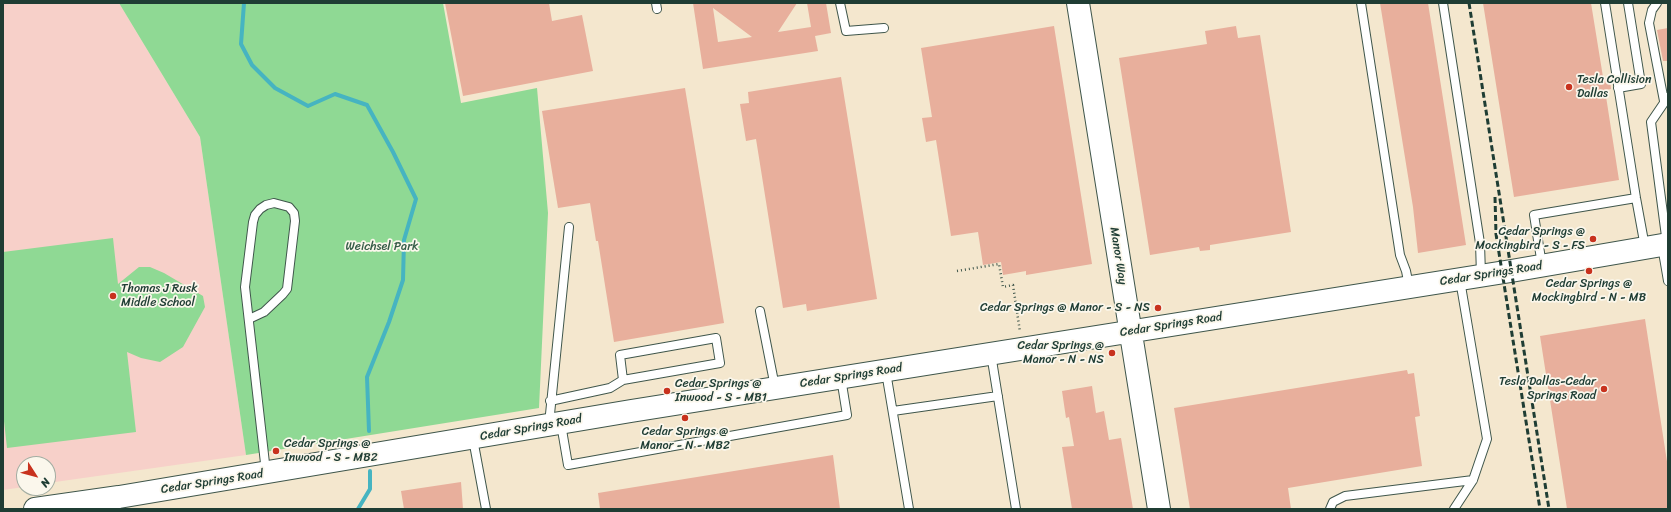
<!DOCTYPE html>
<html>
<head>
<meta charset="utf-8">
<style>
	body { margin:0 }
	#map { position:relative; width:1671px; height:512px; overflow:hidden; background:#f4e7ce; font-family:Sriracha,sans-serif }
	canvas { display:block }
	.frame { position:absolute; inset:0; border:4px solid #1f3d34; pointer-events:none }
	.north { position:absolute; left:16px; top:456px; width:40px; height:40px; box-sizing:border-box; background:#fbf7ec; border:1px solid #a3ada2; border-radius:50%; rotate:126deg; font-size:11px; font-weight:700; line-height:16px; text-align:center; color:#1f3d34 }
	.north::after { content:''; display:block; margin:auto; width:14px; height:18px; background:#c8321e; clip-path:polygon(50% 0,100% 100%,50% 72%,0 100%) }
</style>
</head>
<body>
<div id="map">
<canvas width="1671" height="512"></canvas>
<div class="frame"></div>
<div class="north">N</div>
</div>
<script>
const c = document.querySelector('canvas').getContext('2d');
c.lineJoin = 'round';
function paint(path, color) { c.fillStyle = color; c.fill(path, 'evenodd'); }
const toPath = rows => new Path2D(rows.map(r => 'M' + r).join(''));
function trace(path, color, width, dash) { c.strokeStyle = color; c.lineWidth = width; c.lineCap = dash ? 'butt' : 'round'; c.setLineDash(dash || []); c.stroke(path); }
function write(font, color, halo, rows, align = 'center') {
  c.font = font + ' Sriracha,sans-serif'; c.lineWidth = 3.5; c.setLineDash([]); c.textBaseline = 'middle'; c.strokeStyle = halo; c.fillStyle = color; for (const [text, x, y, turn = 0] of rows) {
    c.save(); c.translate(x, y); c.rotate((+turn || 0) * Math.PI / 180); c.textAlign = isNaN(turn) ? turn : align; if (halo) c.strokeText(text, 0, 0); c.fillText(text, 0, 0); c.restore();
  }
}
paint(toPath([
	[3,3,119,3,200,137,246,455,48,483,48,464,24,464,24,487,3,490]
]), '#f7d0c9');
paint(toPath([
	[119,3,443,3,461,103,537,88,548,213,539,408,246,455,200,137],
	[113,238,118,284,139,267,150,267,164,273,203,296,205,307,183,347,160,362,141,358,127,352,136,432,7,448,3,412,3,252]
]), '#8fd994');
trace(toPath([
	[244,3,241,44,252,65,275,88,308,106,335,94,367,105,393,152,416,199,404,240,403,280,389,322,367,377,369,431],
	[358,509,370,489,370,471]
]), '#46b4c1', 4);
paint(toPath([
	[445,3,549,3,552,21,582,15,593,71,463,96],
	[693,3,797,3,778,32,811,27,807,3,826,3,831,33,815,36,818,51,703,69],
	[713,8,752,37,718,42],
	[1380,3,1428,3,1466,245,1418,253,1413,207],
	[1483,3,1591,3,1603,77,1610,80,1611,89,1605,90,1619,180,1514,197],
	[1054,26,1092,264,1026,275,1026,271,1003,275,1001,262,983,265,978,232,951,236,936,140,926,142,922,118,932,117,921,48],
	[1236,26,1238,38,1260,35,1291,232,1210,245,1210,250,1200,251,1199,247,1150,255,1119,58,1207,44,1205,31],
	[1668,28,1668,61,1663,61,1657,30],
	[841,77,877,299,807,311,806,304,783,308,756,139,746,141,740,104,749,103,748,92],
	[685,88,724,323,614,342,598,241,596,241,590,203,558,208,542,111],
	[1645,319,1668,468,1668,509,1567,509,1540,336],
	[1407,370,1408,374,1414,373,1420,416,1415,417,1422,466,1288,488,1291,509,1190,509,1174,408],
	[1092,386,1096,413,1104,411,1109,440,1121,438,1133,509,1072,509,1062,447,1074,446,1069,417,1066,418,1062,391],
	[833,455,840,509,600,509,598,493],
	[461,482,463,509,404,509,401,491]
]), '#e8af9c');
const lane = toPath([
	[656,3,657,9],
	[840,3,846,31,884,28],
	[1361,3,1400,255,1406,271,1409,286],
	[1443,3,1480,243,1481,275],
	[1605,3,1636,198,1645,247],
	[1657,3,1652,10,1649,23,1664,101],
	[1618,88,1641,84,1628,3],
	[1667,244,1651,122,1668,97],
	[1662,246,1668,281],
	[1542,265,1534,215,1636,198],
	[760,311,775,387],
	[249,319,264,312,283,294,287,289,295,221,294,213,289,207,274,203,266,205,260,209,255,215,253,222,245,287,266,472],
	[991,354,1016,509],
	[886,372,909,509],
	[550,401,610,388,623,380,720,363,716,338,620,355,623,380],
	[893,411,998,396],
	[549,424,569,227],
	[561,424,568,465,847,415,841,378],
	[473,439,486,509],
	[1330,509,1333,502,1345,496,1473,480],
	[1454,509,1473,480,1487,439,1460,280]
]);
const secondary = toPath([
	[1078,3,1159,509],
	[35,509,119,497,631,411,1511,271,1668,244]
]);
trace(lane, '#3f564b', 10);
trace(secondary, '#3f564b', 24);
trace(toPath([
	[957,271,999,264,1003,287,1013,285,1020,332]
]), '#3f564b', 2.5, [1, 3]);
trace(lane, '#fff', 8);
trace(secondary, '#fff', 22);
trace(toPath([
	[1469,3,1549,509],
	[1495,197,1496,234,1540,509]
]), '#1f3d34', 3, [6, 3]);
for (const [x, y, r, color] of [
	[1569,87,4,"#c8321e"],
	[1593,239,4,"#c8321e"],
	[1589,271,4,"#c8321e"],
	[113,296,4,"#c8321e"],
	[1158,308,4,"#c8321e"],
	[1112,353,4,"#c8321e"],
	[1604,389,4,"#c8321e"],
	[667,391,4,"#c8321e"],
	[685,418,4,"#c8321e"],
	[276,451,4,"#c8321e"]
]) { const dot = new Path2D(); dot.arc(x, y, r, 0, 2 * Math.PI); c.fillStyle = color; c.fill(dot); trace(dot, '#fbf7ec', 1.5); }
write('12px', '#1f3d34', '#fbf7ec', [
	["Tesla Collision",1577,80],
	["Dallas",1577,94],
	["Cedar Springs @",1585,232,"right"],
	["Mockingbird - S - FS",1585,246,"right"],
	["Cedar Springs @",1589,284,"center"],
	["Mockingbird - N - MB",1589,298,"center"],
	["Thomas J Rusk",121,289],
	["Middle School",121,303],
	["Cedar Springs @ Manor - S - NS",1150,308,"right"],
	["Cedar Springs @",1104,346,"right"],
	["Manor - N - NS",1104,360,"right"],
	["Tesla Dallas-Cedar",1596,382,"right"],
	["Springs Road",1596,396,"right"],
	["Cedar Springs @",675,384],
	["Inwood - S - MB1",675,398],
	["Cedar Springs @",685,432,"center"],
	["Manor - N - MB2",685,446,"center"],
	["Cedar Springs @",284,444],
	["Inwood - S - MB2",284,458]
], 'left');
write('12px', '#355c47', '#fbf7ec', [
	["Weichsel Park",382,247]
]);
write('12px', '#1f3d34', '#fbf7ec', [
	["Manor Way",1118,256,81],
	["Cedar Springs Road",1491,274,-9],
	["Cedar Springs Road",1171,325,-9],
	["Cedar Springs Road",851,376,-9],
	["Cedar Springs Road",531,428,-10],
	["Cedar Springs Road",212,482,-9]
]);
</script>
</body>
</html>
